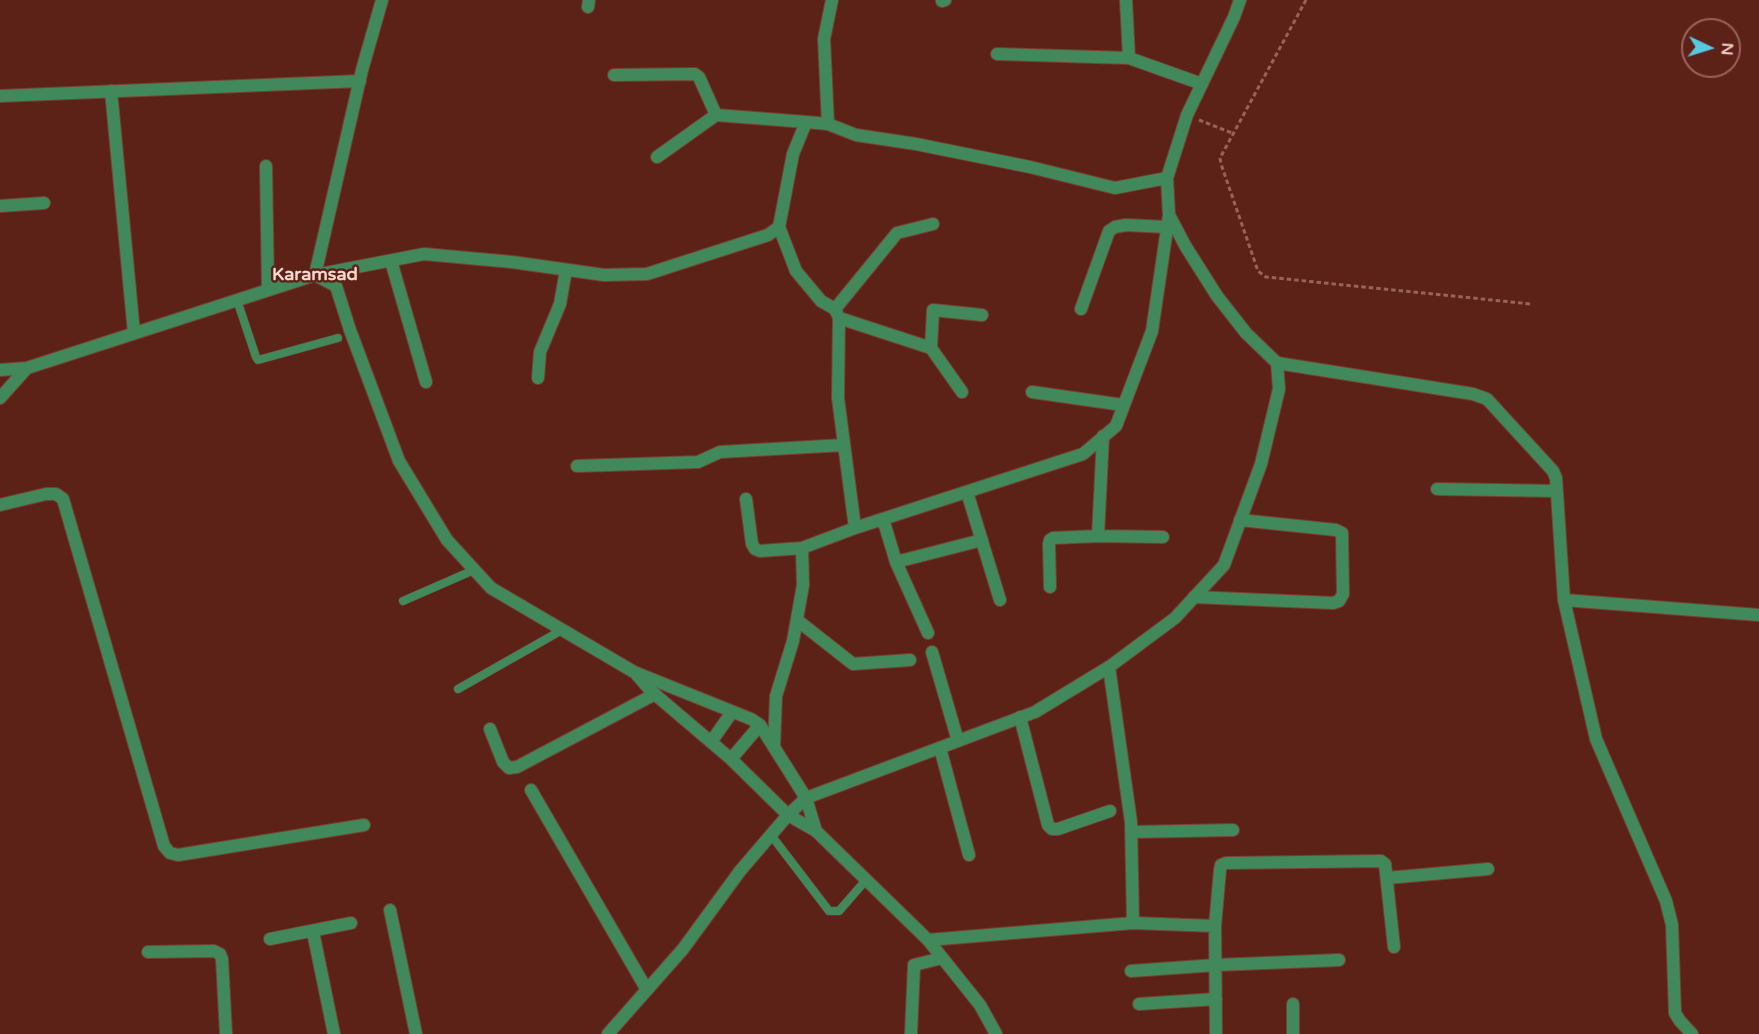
<!DOCTYPE html>
<html>
<head>
<meta charset="utf-8">
<style>
	body { margin:0 }
	#map { position:relative; width:1759px; height:1034px; overflow:hidden; background:#5d2217; font-family:"Varela Round",sans-serif }
	canvas { display:block }
	.north { position:absolute; left:1681px; top:18px; width:60px; height:60px; box-sizing:border-box; background:#5d2217; border:2px solid #97645b; border-radius:50%; rotate:94deg; font-size:16px; font-weight:700; line-height:24px; text-align:center; color:#eec8c0 }
	.north::after { content:''; display:block; margin:auto; width:21px; height:27px; background:#56c9e1; clip-path:polygon(50% 0,100% 100%,50% 72%,0 100%) }
</style>
</head>
<body>
<div id="map">
<canvas width="1759" height="1034"></canvas>
<div class="north">N</div>
</div>
<script>
const c = document.querySelector('canvas').getContext('2d');
c.lineJoin = 'round';
const toPath = rows => new Path2D(rows.map(r => 'M' + r).join(''));
function trace(path, color, width, dash) { c.strokeStyle = color; c.lineWidth = width; c.lineCap = dash ? 'butt' : 'round'; c.setLineDash(dash || []); c.stroke(path); }
function write(font, color, halo, rows, align = 'center') {
  c.font = font + ' "Varela Round",sans-serif'; c.lineWidth = 5; c.setLineDash([]); c.textBaseline = 'middle'; c.strokeStyle = halo; c.fillStyle = color; for (const [text, x, y, turn = 0] of rows) {
    c.save(); c.translate(x, y); c.rotate((+turn || 0) * Math.PI / 180); c.textAlign = isNaN(turn) ? turn : align; if (halo) c.strokeText(text, 0, 0); c.fillText(text, 0, 0); c.restore();
  }
}
const service = toPath([
	[237,300,256,357,258,360,338,338],
	[403,601,474,570],
	[458,689,562,630],
	[771,835,829,911,839,911,866,880]
]);
const minor = toPath([
	[382,0,362,70,315,275,424,254,512,262,604,275,647,274,768,235,779,227,793,154,806,122,828,124,856,135,916,144,1030,167,1115,188,1167,178],
	[1126,0,1129,58],
	[942,1,945,0],
	[588,7,589,0],
	[997,54,1129,58,1202,84],
	[614,75,695,74,699,77,716,115],
	[111,91,134,333],
	[0,96,360,81],
	[828,124,824,39,832,0],
	[657,157,716,115,806,122],
	[266,166,268,290],
	[0,206,44,203],
	[779,227,796,271,821,301,835,309,839,318,838,398,855,528],
	[391,261,426,382],
	[835,309,897,233,933,224],
	[1081,309,1109,231,1115,227,1126,225,1167,227],
	[839,318,931,348,962,392],
	[931,348,933,310,982,315],
	[1277,363,1473,394,1487,399,1553,471,1556,478,1564,600,1759,615],
	[538,378,540,352,560,304,566,270],
	[1032,392,1123,405],
	[577,466,698,462,720,452,844,445],
	[1437,489,1557,491],
	[967,492,1000,600],
	[746,499,752,544,755,549,760,551,802,548],
	[0,505,46,494,56,494,63,499,164,846,170,853,178,855,364,825],
	[883,519,896,562,928,633],
	[1098,536,1103,436],
	[896,562,982,540],
	[1050,587,1049,544,1050,540,1053,538,1098,536,1163,537],
	[1194,597,1333,603,1339,601,1343,594,1342,533,1336,530,1240,520],
	[1564,600,1596,739,1666,901,1672,925,1675,1013,1680,1021,1692,1034],
	[797,620,853,664,910,660],
	[932,652,958,741],
	[1109,667,1131,822,1133,923],
	[1020,717,1048,825,1052,829,1058,829,1110,811],
	[490,729,503,762,509,768,517,767,655,694],
	[774,747,776,696,793,641,803,585,802,548,855,528,1083,454,1116,426,1152,331,1169,215],
	[940,748,969,855],
	[531,790,647,990],
	[1132,832,1233,830],
	[1387,878,1488,869],
	[390,910,416,1034],
	[1215,926,1220,870,1221,865,1226,863,1381,861,1385,864,1394,947],
	[313,932,334,1034],
	[270,939,351,923],
	[928,940,1133,923,1215,926,1216,1034],
	[148,952,214,951,220,954,222,959,226,1034],
	[1131,971,1216,965,1339,960],
	[1139,1004,1216,999],
	[1293,1004,1293,1034],
	[911,1034,914,965,942,958]
]);
const tertiary = toPath([
	[0,370,27,368],
	[0,398,27,368,315,275,336,286,350,330,399,461,447,540,491,588,634,672,751,719,760,725,806,798,816,831],
	[637,675,651,691,731,759,788,815,816,831,928,940,980,1005,996,1034],
	[711,742,732,712],
	[731,759,760,725],
	[608,1034,683,949,740,871,788,815,806,798,1035,712,1109,667,1175,618,1224,565,1261,464,1279,389,1277,363,1246,333,1217,296,1186,247,1169,215,1167,178,1187,115,1234,17,1240,0]
]);
trace(service, '#774035', 9);
trace(minor, '#774035', 14);
trace(tertiary, '#774035', 14);
trace(toPath([
	[1306,0,1220,158,1221,164,1258,271,1266,277,1531,304],
	[1199,120,1232,133]
]), '#97645a', 3, [4.5, 3]);
trace(service, '#41895a', 8);
trace(minor, '#41895a', 12);
trace(tertiary, '#41895a', 12);
write('bold 18px', '#f8d9d2', '#5d2217', [
	["Karamsad",315,275]
]);
</script>
</body>
</html>
